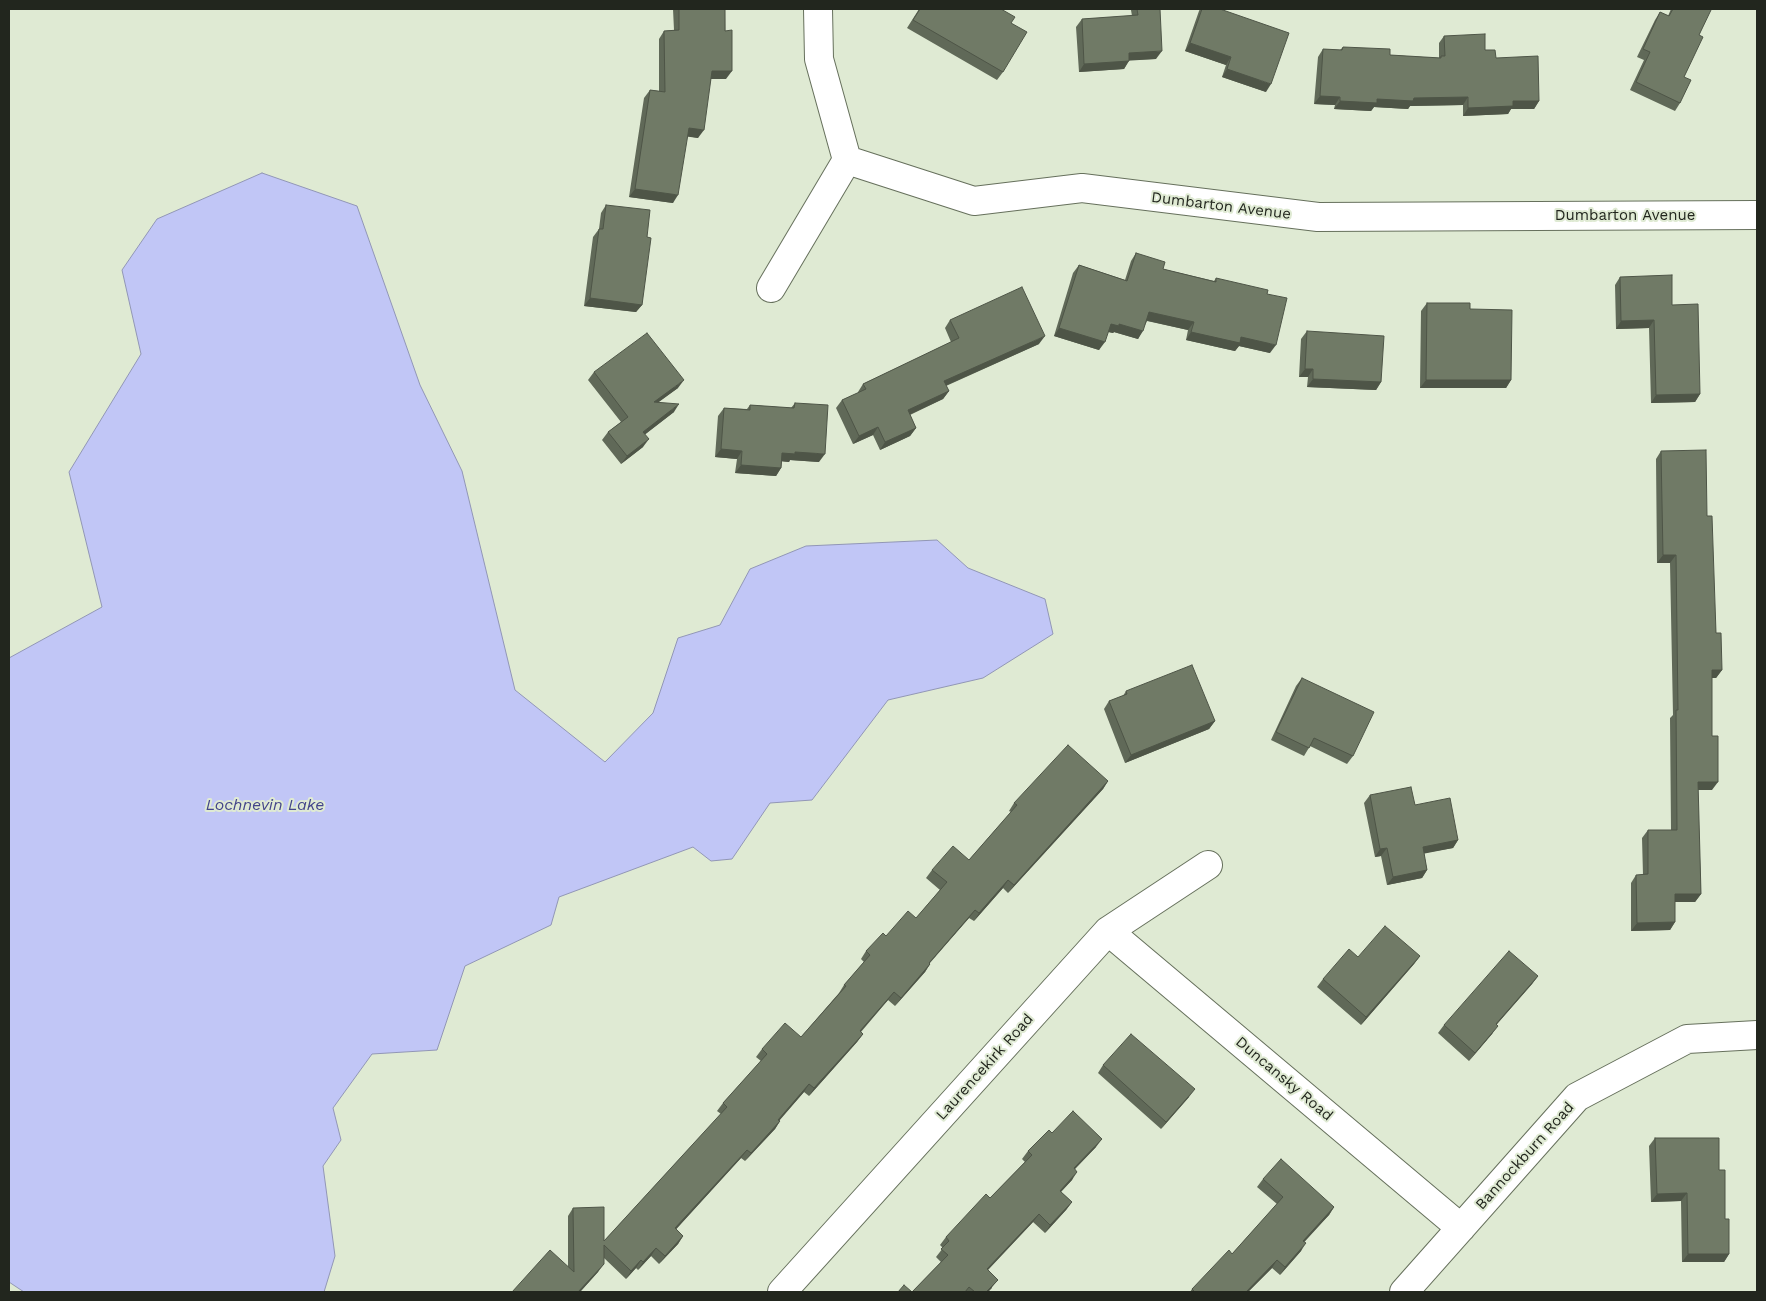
<!DOCTYPE html>
<html>
<head>
<meta charset="utf-8">
<style>
	body { margin:0 }
	#map { position:relative; width:1766px; height:1301px; overflow:hidden; background:#dfead3; font-family:"Work Sans",sans-serif }
	canvas { display:block }
	.frame { position:absolute; inset:0; border:10px solid #22261e; pointer-events:none }
</style>
</head>
<body>
<div id="map">
<canvas width="1766" height="1301"></canvas>
<div class="frame"></div>
</div>
<script>
const c = document.querySelector('canvas').getContext('2d');
c.lineJoin = 'round';
function paint(path, color) { c.fillStyle = color; c.fill(path, 'evenodd'); }
const toPath = rows => new Path2D(rows.map(r => 'M' + r).join(''));
function trace(path, color, width, dash) { c.strokeStyle = color; c.lineWidth = width; c.lineCap = dash ? 'butt' : 'round'; c.setLineDash(dash || []); c.stroke(path); }
function write(font, color, halo, rows, align = 'center') {
  c.font = font + ' "Work Sans",sans-serif'; c.lineWidth = 4; c.setLineDash([]); c.textBaseline = 'middle'; c.strokeStyle = halo; c.fillStyle = color; for (const [text, x, y, turn = 0] of rows) {
    c.save(); c.translate(x, y); c.rotate((+turn || 0) * Math.PI / 180); c.textAlign = isNaN(turn) ? turn : align; if (halo) c.strokeText(text, 0, 0); c.fillText(text, 0, 0); c.restore();
  }
}
const water = toPath([
	[262,173,357,206,420,385,462,471,515,690,605,762,653,713,678,638,720,625,750,569,806,546,937,540,968,568,1045,599,1053,634,983,678,888,700,812,800,770,803,732,859,711,861,693,847,559,897,551,925,465,966,437,1050,372,1054,333,1108,341,1140,323,1166,335,1256,324,1292,24,1292,9,1282,9,658,102,607,69,472,141,354,122,270,157,219,262,173]
]);
paint(water, '#c1c6f6');
trace(water, '#9196b5', 1);
const minor = toPath([
	[818,9,819,59,847,160],
	[847,160,974,201,1082,188,1318,217,1757,215],
	[771,288,847,160],
	[1108,931,1461,1228],
	[782,1292,1108,931,1208,865],
	[1404,1292,1577,1097,1687,1039,1757,1035]
]);
trace(minor, '#66705c', 30);
trace(minor, '#fff', 28);
paint(toPath([
	[673,9,725,9,726,79,711,79,698,138,687,136,673,203,629,197,644,98,650,90,659,91,659,39,664,31,674,30],
	[919,9,1001,9,1011,23,1003,72,997,80,907,28],
	[1132,9,1160,9,1156,59,1129,60,1124,69,1079,72,1076,27,1082,19,1132,16,1131,10],
	[1200,9,1220,9,1266,92,1222,77,1226,65,1185,51,1199,11],
	[1671,9,1710,9,1699,35,1684,77,1680,103,1675,111,1630,90,1644,60,1637,57,1655,20,1660,12,1668,16],
	[1444,36,1485,50,1496,58,1539,101,1534,109,1511,109,1508,114,1463,116,1463,105,1410,106,1408,109,1374,107,1371,111,1334,109,1335,105,1314,104,1318,57,1323,49,1340,50,1343,47,1390,55,1439,58,1439,43],
	[606,205,647,237,642,305,636,312,584,306,593,237,599,229,601,213],
	[1136,253,1163,269,1214,281,1216,278,1267,294,1270,353,1239,346,1235,351,1186,340,1188,330,1147,321,1138,339,1114,332,1113,333,1108,332,1099,350,1054,336,1073,273,1079,265,1125,280,1131,261],
	[1620,277,1672,305,1700,394,1695,402,1651,403,1649,328,1616,329,1615,285],
	[1427,303,1470,309,1511,380,1506,388,1420,388,1421,311],
	[950,320,1039,344,946,386,949,391,943,399,910,415,916,428,910,436,880,450,873,435,853,444,836,408,842,400,858,393,858,392,863,384,951,342,945,328],
	[1307,331,1381,382,1376,390,1307,387,1308,377,1299,377,1301,339],
	[594,372,678,388,658,402,674,412,645,434,643,447,621,464,602,440,608,432,621,422,588,380],
	[795,403,819,462,790,460,789,462,782,461,781,468,776,476,735,473,737,459,715,457,718,416,724,408,747,409,750,405,791,408],
	[1661,451,1707,516,1716,633,1722,670,1716,678,1712,678,1712,790,1698,790,1701,894,1695,902,1675,902,1675,922,1670,930,1631,931,1631,883,1636,875,1643,875,1642,838,1648,830,1671,830,1670,718,1673,715,1670,563,1657,563,1656,459],
	[1302,678,1353,756,1347,764,1310,746,1304,756,1271,740,1296,686],
	[1126,691,1215,721,1209,729,1125,763,1104,709,1109,701,1123,696],
	[1108,781,1103,789,1008,893,1003,888,974,921,969,918,930,963,930,964,925,972,895,1006,888,1000,861,1032,863,1034,857,1042,809,1096,804,1092,779,1120,780,1121,775,1129,745,1161,741,1158,676,1229,683,1236,678,1244,659,1264,651,1256,638,1270,636,1268,626,1279,604,1258,598,1272,580,1292,568,1267,568,1216,573,1208,604,1241,721,1114,717,1111,723,1103,761,1061,756,1057,762,1049,801,1037,839,993,844,985,864,962,861,959,866,951,886,936,916,918,940,890,926,878,932,870,969,860,1011,812,1009,811,1014,803],
	[1370,795,1415,805,1458,840,1453,848,1424,853,1427,870,1422,878,1387,885,1381,856,1375,857,1364,803],
	[1420,956,1414,964,1361,1025,1317,987,1323,979],
	[1538,976,1532,984,1497,1024,1492,1034,1469,1061,1438,1033,1444,1025],
	[1103,1065,1189,1097,1161,1129,1098,1073],
	[1052,1133,1096,1147,1075,1169,1072,1180,1061,1192,1072,1202,1066,1210,1045,1233,1033,1222,988,1270,992,1288,988,1292,912,1292,941,1262,936,1257,943,1248,940,1245,946,1237,990,1198,1025,1162,1022,1159,1028,1151],
	[1655,1138,1719,1170,1729,1254,1724,1262,1682,1262,1681,1201,1651,1202,1649,1146],
	[1263,1179,1334,1207,1329,1215,1304,1241,1301,1251,1280,1275,1272,1268,1248,1292,1190,1292,1192,1289,1232,1254,1277,1204,1257,1187]
]), '#606958');
paint(toPath([
	[1190,43,1231,57,1226,65,1185,51],
	[1162,51,1156,59,1123,61,1129,53],
	[1129,61,1124,69,1079,72,1084,64],
	[1227,69,1271,84,1266,92,1222,77],
	[712,71,732,71,726,79,707,79],
	[1320,96,1340,97,1335,105,1314,104],
	[1468,97,1463,105,1410,106,1408,109,1374,107,1371,111,1334,109,1340,101,1377,99],
	[1513,101,1539,101,1534,109,1511,109,1508,114,1463,116,1468,108],
	[689,128,704,130,698,138,683,136],
	[635,189,678,195,673,203,629,197],
	[590,298,642,305,636,312,584,306],
	[1149,312,1194,322,1188,330,1144,320],
	[1654,320,1649,328,1616,329,1621,321],
	[1111,324,1119,324,1143,331,1138,339,1114,332,1113,333,1105,331],
	[1059,328,1105,342,1099,350,1054,336],
	[1191,332,1241,337,1276,345,1270,353,1239,346,1235,351,1186,340],
	[1045,336,1039,344,938,389,944,381],
	[1305,369,1313,369,1308,377,1299,377],
	[1313,379,1381,382,1376,390,1307,387],
	[684,380,678,388,648,410,654,402],
	[1426,380,1511,380,1506,388,1420,388],
	[949,391,943,399,902,418,908,410],
	[1700,394,1695,402,1651,403,1656,395],
	[679,404,674,412,638,440,643,432],
	[878,427,873,435,853,444,859,436],
	[916,428,910,436,880,450,885,442],
	[649,439,643,447,621,464,627,456],
	[721,449,742,451,737,459,715,457],
	[795,452,825,454,819,462,790,460,789,462,777,461,782,453],
	[741,465,781,468,776,476,735,473],
	[1663,555,1676,555,1670,563,1657,563],
	[1712,670,1722,670,1716,678,1706,678],
	[1215,721,1209,729,1125,763,1131,755],
	[1108,781,1103,789,1008,893,1014,885],
	[1698,782,1718,782,1712,790,1692,790],
	[1458,840,1453,848,1417,855,1423,847],
	[1387,848,1381,856,1375,857,1380,849],
	[1427,870,1422,878,1387,885,1393,877],
	[1008,880,1003,888,974,921,979,913],
	[1675,894,1701,894,1695,902,1669,902],
	[975,910,969,918,923,970,929,963],
	[1675,922,1670,930,1631,931,1637,923],
	[1420,956,1414,964,1361,1025,1366,1017],
	[930,964,925,972,895,1006,901,998],
	[1538,976,1532,984,1490,1032,1496,1024],
	[894,992,888,1000,854,1039,860,1031],
	[1498,1026,1492,1034,1469,1061,1475,1053],
	[863,1034,857,1042,809,1096,814,1088],
	[809,1084,804,1092,773,1128,778,1120],
	[1195,1089,1189,1097,1161,1129,1166,1122],
	[780,1121,775,1129,745,1161,751,1153],
	[1102,1139,1096,1147,1068,1176,1074,1168],
	[747,1150,741,1158,670,1236,675,1228],
	[1077,1172,1072,1180,1054,1199,1060,1191],
	[1687,1193,1681,1201,1651,1202,1657,1194],
	[1072,1202,1066,1210,1045,1233,1050,1225],
	[1334,1207,1329,1215,1298,1249,1303,1241],
	[1039,1214,1033,1222,981,1277,987,1269],
	[683,1236,678,1244,659,1264,665,1256],
	[1306,1243,1301,1251,1280,1275,1285,1267],
	[656,1248,651,1256,638,1270,643,1262],
	[1688,1254,1729,1254,1724,1262,1682,1262],
	[641,1260,636,1268,626,1279,631,1271],
	[1277,1260,1272,1268,1248,1292,1246,1292],
	[604,1264,598,1272,580,1292,578,1292],
	[998,1280,988,1292,986,1292]
]), '#4e5547');
const building = toPath([
	[679,9,725,9,725,31,732,30,732,71,712,71,704,130,689,128,678,195,635,189,650,90,665,92,664,31,679,30,679,9],
	[920,9,1001,9,1015,17,1011,23,1027,32,1003,72,913,20,920,9],
	[1137,9,1160,9,1162,51,1129,53,1129,61,1084,64,1082,19,1138,15,1137,9],
	[1202,9,1220,9,1289,33,1271,84,1227,69,1231,57,1190,43,1202,9],
	[1673,9,1710,9,1711,10,1699,35,1703,37,1684,77,1691,80,1680,103,1636,82,1650,52,1643,49,1660,12,1669,16,1673,9],
	[1485,34,1485,50,1495,50,1496,58,1538,56,1539,101,1513,101,1513,106,1468,108,1468,97,1414,98,1413,101,1377,99,1377,103,1340,101,1340,97,1320,96,1323,49,1342,50,1343,47,1390,49,1390,55,1441,58,1441,56,1445,56,1444,36,1485,34],
	[606,205,650,210,647,237,651,238,642,305,590,298,599,229,603,229,606,205],
	[1136,253,1165,262,1163,269,1216,282,1216,278,1268,290,1267,294,1287,298,1276,345,1241,337,1240,343,1191,332,1194,322,1149,312,1143,331,1119,324,1119,326,1111,324,1105,342,1059,328,1079,265,1127,281,1136,253],
	[1672,275,1672,305,1698,304,1700,394,1656,395,1654,320,1621,321,1620,277,1672,275],
	[1022,287,1045,336,944,381,949,391,908,410,916,428,885,442,878,427,859,436,842,400,866,389,863,384,959,338,950,320,1022,287],
	[1427,303,1470,303,1470,309,1512,310,1511,380,1426,380,1427,303],
	[1307,331,1384,336,1381,382,1313,379,1313,369,1305,369,1307,331],
	[647,333,684,380,654,402,679,404,643,432,649,439,627,456,608,432,628,417,594,372,647,333],
	[795,403,828,405,825,454,795,452,795,454,782,453,781,468,741,465,742,451,721,449,724,408,750,410,750,405,794,408,795,403],
	[1706,450,1707,516,1712,516,1716,633,1721,633,1722,670,1712,670,1712,736,1718,736,1718,782,1698,782,1701,894,1675,894,1675,922,1637,923,1636,875,1648,874,1648,830,1677,830,1676,710,1678,710,1676,555,1663,555,1661,451,1706,450],
	[1192,665,1215,721,1131,755,1109,701,1127,694,1126,691,1192,665],
	[1302,678,1374,712,1353,756,1314,738,1309,748,1276,732,1302,678],
	[1068,745,1108,781,1014,885,1008,880,979,913,975,910,929,963,930,964,901,998,894,992,860,1031,863,1034,814,1088,809,1084,778,1120,780,1121,751,1153,747,1150,675,1228,683,1236,665,1256,656,1248,643,1262,641,1260,631,1271,604,1245,604,1264,578,1292,512,1292,550,1250,574,1272,573,1208,604,1207,604,1241,727,1107,723,1103,767,1054,762,1049,785,1023,801,1037,846,986,844,985,870,955,866,951,883,933,886,936,908,911,916,918,947,882,932,870,953,846,969,860,1017,805,1014,803,1068,745],
	[1411,787,1415,805,1450,798,1458,840,1423,847,1427,870,1393,877,1387,848,1380,849,1370,795,1411,787],
	[1385,926,1420,956,1366,1017,1323,979,1349,949,1358,957,1385,926],
	[1509,951,1538,976,1496,1024,1498,1026,1475,1053,1444,1025,1509,951],
	[1131,1034,1195,1089,1166,1122,1103,1065,1131,1034],
	[1073,1111,1102,1139,1074,1168,1077,1172,1060,1191,1072,1202,1050,1225,1039,1214,987,1269,998,1280,986,1292,975,1292,969,1287,965,1292,912,1292,948,1255,941,1249,949,1241,946,1237,986,1194,990,1198,1032,1155,1028,1151,1049,1130,1052,1133,1073,1111],
	[1655,1138,1719,1138,1719,1170,1725,1170,1725,1219,1729,1219,1729,1254,1688,1254,1687,1193,1657,1194,1655,1138],
	[1281,1159,1334,1207,1303,1241,1306,1243,1285,1267,1277,1260,1246,1292,1192,1292,1194,1291,1192,1289,1229,1250,1232,1254,1283,1197,1263,1179,1281,1159],
	[904,1285,912,1292,898,1292,904,1285]
]);
paint(building, '#707a66');
trace(building, '#4e5547', 1);
write('15px', '#22261e', '#dfead3', [
	["Dumbarton Avenue",1221,206,7],
	["Dumbarton Avenue",1625,216],
	["Laurencekirk Road",985,1067,-48],
	["Duncansky Road",1284,1079,40],
	["Bannockburn Road",1525,1156,-48]
]);
write('italic 16px', '#43458a', '#dfead3', [
	["Lochnevin Lake",265,805]
]);
</script>
</body>
</html>
